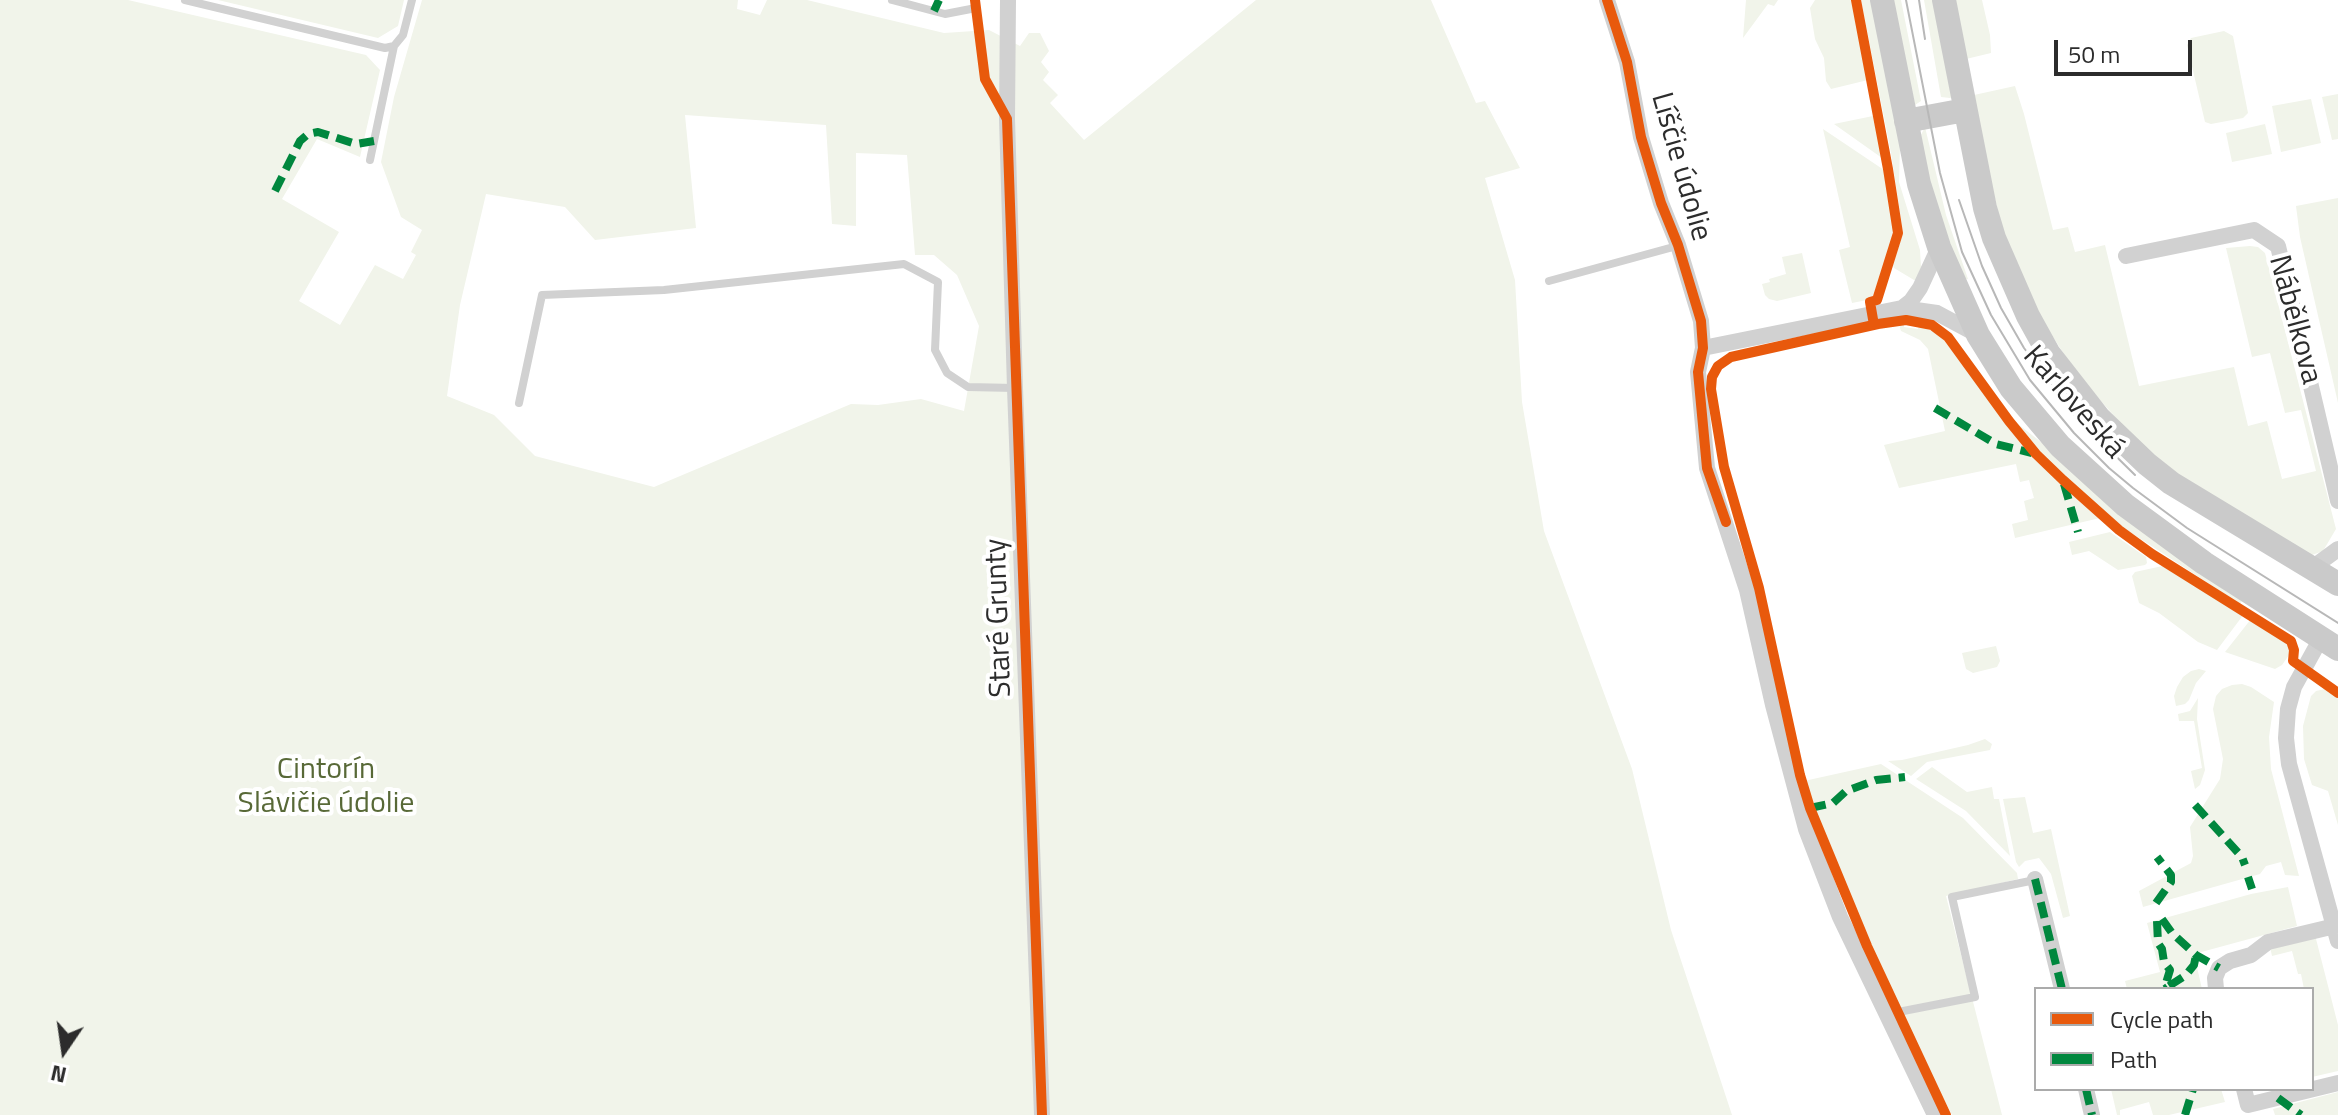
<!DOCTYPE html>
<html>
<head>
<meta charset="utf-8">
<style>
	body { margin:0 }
	#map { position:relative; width:2338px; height:1115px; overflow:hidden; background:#fff; font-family:"Titillium Web",sans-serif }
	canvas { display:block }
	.legend { position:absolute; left:2034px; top:987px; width:280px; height:104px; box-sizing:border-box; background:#fff; border:2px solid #ababab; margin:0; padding:10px 14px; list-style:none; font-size:24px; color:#2c2c2c }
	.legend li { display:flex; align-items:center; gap:16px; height:40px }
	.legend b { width:40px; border:2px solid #ababab }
	.north { position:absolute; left:24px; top:1011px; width:80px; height:80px; -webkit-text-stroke:6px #fff; paint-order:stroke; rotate:193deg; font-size:22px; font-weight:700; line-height:32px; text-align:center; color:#2c2c2c }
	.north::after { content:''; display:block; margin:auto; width:28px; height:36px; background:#2c2c2c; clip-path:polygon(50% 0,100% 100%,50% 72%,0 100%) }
	.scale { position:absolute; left:2054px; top:40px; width:138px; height:36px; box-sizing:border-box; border:4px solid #2c2c2c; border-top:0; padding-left:10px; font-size:24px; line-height:28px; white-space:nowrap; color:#2c2c2c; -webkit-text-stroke:6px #fff; paint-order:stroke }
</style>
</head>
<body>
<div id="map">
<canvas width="2338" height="1115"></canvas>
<ul class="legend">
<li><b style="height:10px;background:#e8590c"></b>Cycle path</li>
<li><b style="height:10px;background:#00873e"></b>Path</li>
</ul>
<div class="north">N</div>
<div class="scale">50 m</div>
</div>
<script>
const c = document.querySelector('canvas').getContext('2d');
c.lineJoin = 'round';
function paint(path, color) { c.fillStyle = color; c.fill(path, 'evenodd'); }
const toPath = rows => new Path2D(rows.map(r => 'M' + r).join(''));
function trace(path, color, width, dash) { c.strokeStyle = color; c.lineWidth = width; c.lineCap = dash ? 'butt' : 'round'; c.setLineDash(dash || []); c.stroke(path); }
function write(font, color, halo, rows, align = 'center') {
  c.font = font + ' "Titillium Web",sans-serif'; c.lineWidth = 8; c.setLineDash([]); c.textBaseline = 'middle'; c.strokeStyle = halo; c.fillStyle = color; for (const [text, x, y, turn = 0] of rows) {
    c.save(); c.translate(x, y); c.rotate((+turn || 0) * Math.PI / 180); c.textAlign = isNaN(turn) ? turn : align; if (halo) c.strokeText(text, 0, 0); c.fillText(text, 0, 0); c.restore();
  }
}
paint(toPath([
	[0,0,128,0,366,55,380,70,360,157,317,139,282,199,339,232,299,301,340,325,375,265,403,279,416,255,411,252,422,230,401,217,381,162,394,97,422,0,738,0,737,9,760,15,767,0,807,0,944,33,989,30,1020,46,1029,33,1040,33,1049,51,1041,62,1049,72,1043,80,1058,95,1050,103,1084,140,1256,0,1431,0,1476,103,1485,101,1520,168,1485,178,1515,280,1522,402,1544,531,1632,769,1671,930,1732,1115,0,1115],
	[685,115,826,125,832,224,856,226,856,153,907,155,915,255,934,255,957,275,979,326,964,411,921,399,878,405,851,404,654,487,535,456,494,415,447,396,460,305,486,194,565,207,595,240,696,228],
	[218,0,404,0,398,26,378,38],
	[1746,0,1778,0,1774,6,1768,4,1743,38],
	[1815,0,1852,0,1868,80,1831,89,1826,81,1824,58,1815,39,1810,8],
	[1861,0,1872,0,1900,145,1899,182,1920,250,1921,267,1916,280,1914,280,1894,268,1893,265,1903,233,1891,153],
	[1892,0,1901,0,1921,101,1915,105],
	[1924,0,1935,0,1952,97,1950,98,1941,97],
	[1955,0,1982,0,1990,35,1991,53,1966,59],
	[2224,31,2233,36,2248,113,2243,118,2211,124,2205,122,2187,45,2191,38],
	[2015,86,2024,114,2053,230,2068,227,2075,252,2105,245,2139,386,2234,367,2248,426,2267,421,2282,479,2316,471,2301,410,2285,413,2270,353,2252,357,2226,248,2250,246,2258,247,2265,253,2336,529,2323,551,2312,555,2171,471,2124,427,2076,373,2046,326,2022,280,2004,235,1987,167,1974,95],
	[2338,94,2338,139,2332,140,2322,97],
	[2311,99,2321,143,2281,152,2272,106],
	[1873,116,1882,158,1834,124],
	[2265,124,2272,154,2232,162,2226,133],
	[1925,127,1946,215,1968,279,1963,280,1932,196,1921,135],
	[1823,129,1884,170,1893,229,1892,239,1872,299,1852,303,1839,250,1850,247],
	[2338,198,2338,403,2300,237,2296,206],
	[1802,253,1811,293,1777,301,1769,299,1765,295,1762,284,1770,282,1769,279,1786,274,1782,257],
	[1904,324,1904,327,1918,329,1919,325,1940,335,2007,423,2038,461,2100,518,2015,538,2012,524,2028,520,2024,501,2034,498,2029,480,2020,482,2016,464,1899,488,1884,445,1945,431,1928,349,1920,340,1901,331,1899,325],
	[2013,420,2242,601,2240,604,2124,528,2050,464],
	[2110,532,2146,557,2147,563,2145,565,2118,570,2089,551,2072,555,2069,542],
	[2167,565,2244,614,2217,650,2198,642,2159,613,2139,603,2132,576,2135,572],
	[2251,619,2285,642,2290,649,2289,655,2282,665,2275,669,2225,652],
	[1996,646,2000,661,1997,667,1973,673,1966,669,1962,653],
	[2199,669,2206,671,2196,683,2189,700,2185,704,2176,706,2174,696,2177,687,2183,677,2191,671],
	[2242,684,2251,687,2274,702,2269,737,2271,769,2299,876,2285,875,2281,862,2266,866,2260,874,2143,907,2139,891,2191,863,2193,856,2190,827,2220,779,2223,759,2213,709,2216,696,2222,689,2232,685],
	[2325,689,2338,697,2338,825,2328,791,2312,785,2304,759,2303,726,2311,696,2316,691],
	[2198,698,2197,719,2205,770,2200,785,2195,789,2191,771,2202,768,2194,721,2179,721,2178,714,2190,711],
	[1985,739,1992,744,1990,750,1927,762,1911,776,1888,761,1902,760,1968,745],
	[1881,764,1963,818,2017,873,2018,879,1946,896,2002,1115,1952,1115,1911,1036,1817,825,1804,781],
	[1932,767,1967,792,1992,787,1994,799,1999,799,2010,856,1966,811,1916,779],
	[2025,797,2033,833,2051,829,2070,916,2063,918,2051,874,2039,858,2025,861,2019,867,2016,862,2003,799],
	[2288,887,2297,926,2194,954,2202,989,2127,989,2125,981,2160,972,2147,923,2251,894],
	[2315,935,2338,1025,2338,1071,2312,1077,2312,989,2304,989,2301,974,2298,974,2292,951,2272,956,2270,947],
	[2111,1089,2221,1089,2225,1102,2169,1115,2153,1115,2149,1102,2120,1110,2120,1115,2117,1115],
	[2338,1092,2338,1115,2275,1115,2273,1109]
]), '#f1f4ea');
trace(toPath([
	[185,0,385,48,394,46,403,35,412,0],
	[892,0,945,14,976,8],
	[975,0,985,79,1004,114],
	[370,160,394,46],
	[1549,281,1677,246],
	[519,403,542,295,664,290,904,264,938,282,935,350,947,373,968,387,1014,388],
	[1888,1014,1975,997,1952,897,2035,880]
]), '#d1d1d1', 8);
trace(toPath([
	[1008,0,1007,119,1015,388,1042,1115],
	[1607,0,1627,62,1641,137,1661,203,1678,245,1701,321,1703,348,1698,372,1707,468,1747,590,1773,705,1806,829,1840,917,1935,1115],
	[2126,256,2254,230,2278,246,2338,501],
	[1902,308,1911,301,1920,288,1939,247],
	[1703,348,1902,308,1937,313,1978,335],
	[2312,568,2338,549],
	[2321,638,2294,687,2288,709,2286,738,2289,764,2338,941],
	[2035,879,2062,989],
	[2216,989,2215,978,2219,968,2230,961,2251,955,2268,942,2335,926],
	[2086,1089,2092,1115],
	[2244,1089,2248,1105,2338,1083]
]), '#d1d1d1', 16);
trace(toPath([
	[1882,0,1919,184,1939,247,1978,335,2011,388,2060,446,2125,505,2204,563,2338,649],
	[1944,0,1985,208,1994,238,2028,316,2049,354,2099,418,2147,464,2171,483,2338,584],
	[1906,121,1965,110]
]), '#cacaca', 24);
trace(toPath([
	[1906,0,1940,173,1962,252,1991,315,2030,380,2074,433,2109,468,2133,488,2187,528,2338,623],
	[1919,0,1925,39],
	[1959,200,1982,266,2001,308,2024,348,2076,417,2135,475]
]), '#b8b8b8', 2);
trace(toPath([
	[934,11,939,0],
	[275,191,300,141,308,134,318,132,356,144,374,141],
	[1935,408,1996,444,2032,453],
	[2064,484,2078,532],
	[2195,805,2242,857,2245,865],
	[1810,808,1833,803,1846,791,1876,780,1905,777],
	[2248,877,2252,889],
	[2035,879,2062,989],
	[2156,903,2171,882,2171,875,2157,857],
	[2162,919,2172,933,2196,955,2219,968],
	[2157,921,2158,943,2162,949,2164,962,2170,970,2166,983,2169,986,2165,989],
	[2169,986,2186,975,2194,965,2196,955],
	[2086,1089,2092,1115],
	[2278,1098,2301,1115],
	[2185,1115,2193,1089]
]), '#00873e', 8, [16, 8]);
trace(toPath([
	[975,0,985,79,1007,119,1042,1115],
	[1607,0,1627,62,1641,137,1661,203,1678,245,1701,321,1703,348,1698,372,1707,468,1726,522],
	[1856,0,1888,169,1898,233,1877,300,1870,302,1874,325],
	[1946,1115,1867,946,1810,808,1800,775,1759,588,1724,467,1711,389,1712,377,1718,366,1731,357,1878,324,1906,320,1932,325,1948,337,2009,421,2036,454,2063,480,2119,530,2152,554,2291,641,2294,650,2293,661,2338,693]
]), '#e8590c', 10);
write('30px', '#2c2c2c', '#fff', [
	["Líščie údolie",1680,167,74],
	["Nábělkova",2294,320,75],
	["Karloveská",2073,403,49],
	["Staré Grunty",1000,618,-92]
]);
write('30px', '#586937', '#fff', [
	["Cintorín",326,771],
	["Slávičie údolie",326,805]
]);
</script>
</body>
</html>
